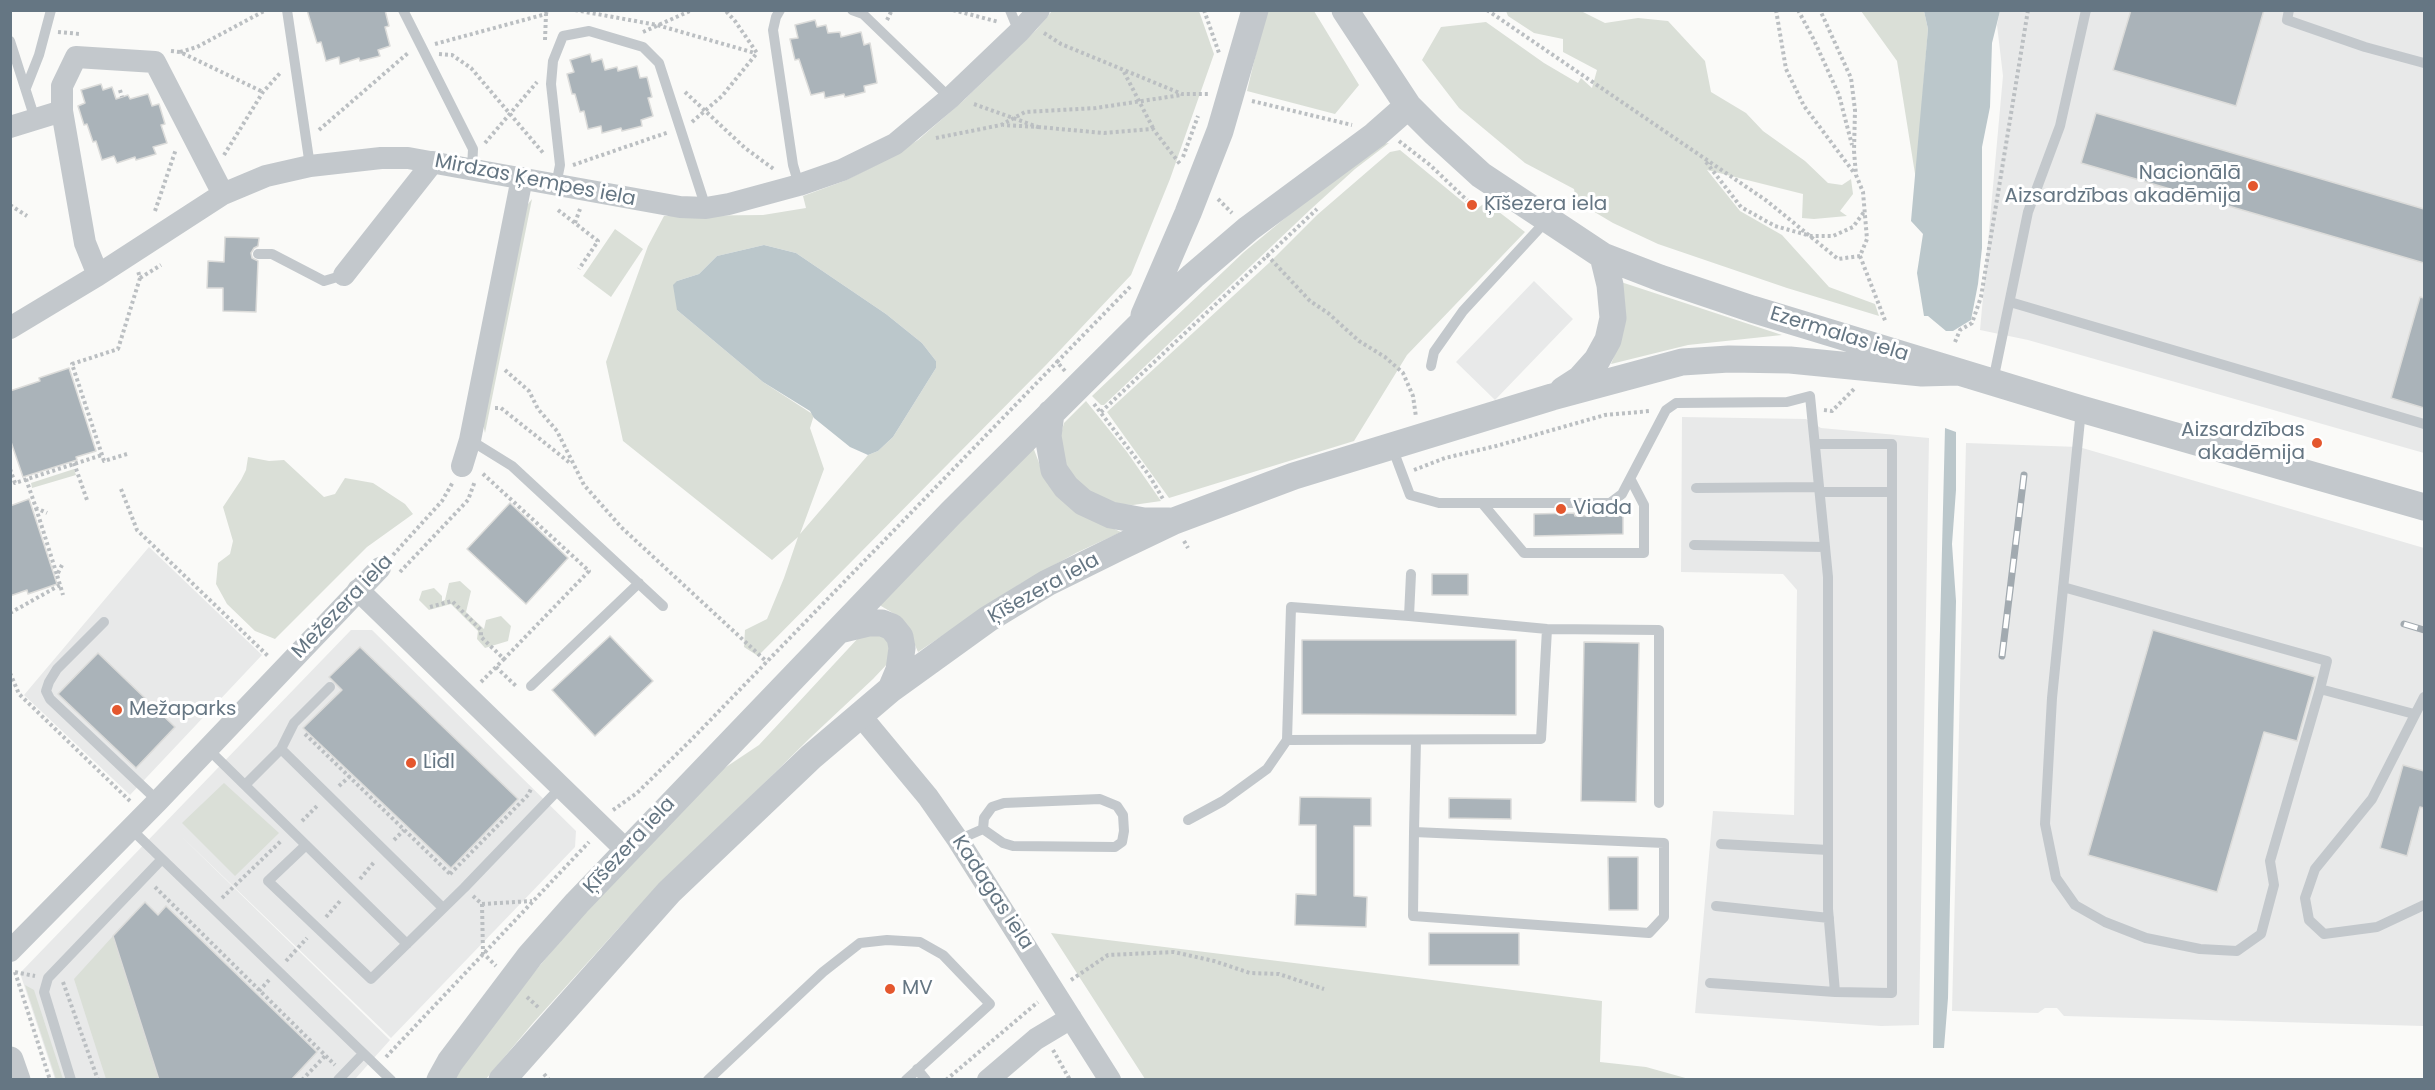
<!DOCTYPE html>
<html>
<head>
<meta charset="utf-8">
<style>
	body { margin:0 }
	#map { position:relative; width:2435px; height:1090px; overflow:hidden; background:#fafaf8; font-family:Poppins,sans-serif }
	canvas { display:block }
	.frame { position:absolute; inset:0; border:12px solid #657683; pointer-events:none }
</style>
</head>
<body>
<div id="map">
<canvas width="2435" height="1090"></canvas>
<div class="frame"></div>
</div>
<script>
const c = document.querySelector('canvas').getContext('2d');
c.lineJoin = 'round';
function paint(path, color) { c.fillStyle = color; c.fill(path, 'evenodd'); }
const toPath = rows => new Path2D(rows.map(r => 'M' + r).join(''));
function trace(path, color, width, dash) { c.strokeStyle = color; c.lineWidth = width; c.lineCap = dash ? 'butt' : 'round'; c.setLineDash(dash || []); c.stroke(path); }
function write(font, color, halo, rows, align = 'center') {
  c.font = font + ' Poppins,sans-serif'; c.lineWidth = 6; c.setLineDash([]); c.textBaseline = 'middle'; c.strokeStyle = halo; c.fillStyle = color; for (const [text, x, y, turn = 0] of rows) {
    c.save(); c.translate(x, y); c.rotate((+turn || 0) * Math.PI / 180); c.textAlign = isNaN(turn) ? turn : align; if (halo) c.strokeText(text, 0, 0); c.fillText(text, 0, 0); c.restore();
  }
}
paint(toPath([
	[2000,11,2424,11,2424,453,2028,340,1980,330,2003,76,1997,25],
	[1534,281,1573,319,1495,400,1456,362],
	[1682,417,1806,419,1821,428,1929,438,1919,1025,1881,1026,1695,1013,1713,811,1794,815,1797,590,1783,574,1681,572],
	[1966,443,2079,447,2424,548,2424,1026,2064,1016,2057,1008,2045,1008,2038,1013,1952,1011],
	[149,547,262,655,130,795,24,695],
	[351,630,372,630,576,831,575,847,391,1038,179,834,390,1040,356,1078,357,1079,55,1079,20,973]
]), '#e8e9e9');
paint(toPath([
	[1052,11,1199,11,1214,54,1170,179,1131,275,1046,365,758,656,744,647,745,630,767,619,784,578,798,537,772,560,623,441,606,362,648,246,664,216,763,215,806,208,803,196,844,181,884,161,918,140,964,100,1037,29],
	[764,245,796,253,886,314,922,343,936,361,936,368,893,437,878,451,868,455,800,534,824,469,810,428,814,415,763,382,677,310,677,281,699,274,717,256],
	[1266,11,1314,11,1359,85,1335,114,1247,91],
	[1506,11,1581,11,1605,23,1638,18,1668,21,1705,61,1711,92,1746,113,1763,131,1805,161,1828,183,1842,185,1851,179,1853,194,1840,211,1847,216,1814,219,1802,218,1803,194,1707,170,1740,211,1782,235,1829,287,1875,304,1879,316,1787,288,1658,244,1613,223,1576,201,1574,189,1525,163,1459,108,1422,60,1441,27,1486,22,1544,63,1578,83,1581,78,1592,88,1597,70,1563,52,1563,39,1534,33,1508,16],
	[1861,11,1924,11,1928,29,1916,180,1897,61],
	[1389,143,1355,169,1311,209,1104,405,1101,405,1092,396,1244,252,1349,165,1381,144],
	[1400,150,1474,211,1486,202,1525,232,1407,355,1354,441,1169,498,1107,412,1270,262,1317,215,1390,152],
	[532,199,485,433,483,424,524,209],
	[615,229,643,249,611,297,583,276],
	[1621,282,1782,335,1688,345,1611,364,1619,344],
	[1086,401,1127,452,1161,501,1133,505,1111,504,1071,481,1059,441,1064,423],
	[1033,447,1041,468,1084,515,1121,532,1076,553,1020,584,918,652,907,626,898,616,881,606,880,602],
	[248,457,269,461,284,460,324,497,335,494,345,478,373,483,405,504,413,514,367,547,275,639,255,631,227,604,216,584,218,563,230,554,233,541,223,507,241,480,246,470],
	[74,469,76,475,32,488,31,483],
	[460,581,471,591,466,612,484,629,486,620,501,616,511,626,508,641,485,648,477,639,478,631,451,604,429,610,419,600,422,591,434,588,442,596,442,601,445,600,449,583],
	[877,631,889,641,890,661,873,679,810,738,627,919,533,1023,486,1079,453,1080,511,1000,608,884,711,777,759,745,860,636],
	[224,783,279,833,235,876,182,823],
	[1051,933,1602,1001,1600,1062,1646,1067,1689,1079,1145,1079],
	[113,936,159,1079,106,1079,74,979],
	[25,985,34,990,63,1079,56,1079]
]), '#dadfd7');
paint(toPath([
	[1924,11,2000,11,1992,43,1990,107,1982,147,1982,248,1978,284,1971,320,1953,331,1946,331,1928,316,1924,316,1917,273,1923,234,1911,221,1928,29],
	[764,245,796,253,886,314,922,343,936,361,936,368,893,437,878,451,868,455,850,447,814,418,810,411,763,382,677,310,673,285,677,281,699,274,717,256],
	[1945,428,1956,432,1956,490,1952,544,1956,601,1948,998,1944,1048,1933,1048,1938,710]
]), '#bbc7cb');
const building = toPath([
	[307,10,385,10,389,26,385,27,390,46,378,50,380,56,360,61,359,58,340,64,339,57,326,61,321,42,317,43,307,10],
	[2131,10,2264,10,2236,106,2113,70,2131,10],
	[815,20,817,27,826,25,828,33,840,32,841,37,861,32,864,45,870,43,877,83,864,86,865,92,845,97,844,94,825,98,824,92,811,95,799,59,795,60,790,39,798,38,795,25,815,20],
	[590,54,592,62,602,59,605,70,617,67,618,71,637,66,640,78,647,77,652,97,648,98,653,116,641,120,642,126,622,131,621,128,602,133,601,126,588,129,584,111,580,112,575,94,572,94,567,74,574,72,570,60,590,54],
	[101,84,103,90,112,87,116,99,128,95,130,99,148,94,152,106,159,104,165,124,161,125,167,143,153,147,156,154,136,160,135,157,117,163,114,156,102,160,96,141,93,142,87,124,84,125,78,106,85,103,81,90,101,84],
	[2096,113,2424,209,2424,263,2081,163,2096,113],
	[225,237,259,238,258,246,254,248,251,253,252,258,258,261,256,312,223,311,223,288,207,288,208,261,224,262,225,237],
	[2420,297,2424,298,2424,408,2391,398,2420,297],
	[69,368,96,451,76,457,77,460,23,477,10,439,10,391,40,381,39,378,69,368],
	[29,499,57,584,28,594,27,590,10,596,10,506,29,499],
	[510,503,568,558,526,604,467,549,510,503],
	[1574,513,1575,516,1623,515,1623,534,1534,536,1534,514,1574,513],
	[1432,574,1468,574,1468,595,1432,595,1432,574],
	[2153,630,2315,677,2297,741,2264,732,2217,892,2088,855,2153,630],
	[610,636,653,681,595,736,552,690,610,636],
	[1302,640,1516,640,1516,715,1302,714,1302,640],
	[1584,642,1639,643,1636,802,1581,801,1584,642],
	[360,647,518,799,451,868,303,728,342,690,329,677,360,647],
	[98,653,175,727,136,768,58,694,98,653],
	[2403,765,2424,771,2424,808,2420,807,2407,856,2380,848,2403,765],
	[1300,797,1371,798,1371,826,1354,826,1354,896,1367,897,1366,927,1295,925,1296,894,1316,895,1316,825,1299,825,1300,797],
	[1449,798,1511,799,1511,819,1449,818,1449,798],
	[1608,857,1638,857,1638,910,1609,910,1608,857],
	[145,902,158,915,166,906,317,1052,291,1080,159,1080,113,936,145,902],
	[1429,933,1519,933,1519,965,1429,965,1429,933]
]);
paint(building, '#aab3b9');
trace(building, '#dcdcda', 1.5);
trace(toPath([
	[575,10,657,25,755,53],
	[953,10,999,22],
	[1204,10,1219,53],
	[1487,10,1767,201,1838,259,1860,256,1867,239,1863,192,1856,175,1854,151,1855,110,1851,78,1820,10],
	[1776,10,1786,69,1804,106,1855,174],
	[1798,10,1814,40,1839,95,1852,145],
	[887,20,892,10],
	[58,32,80,34],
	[643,32,692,10],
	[1044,33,1061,44,1182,94,1209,94],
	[545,40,546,14],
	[435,44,546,14,547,10],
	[171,51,180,52,263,92],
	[180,52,197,47,266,10],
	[439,54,452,55,471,68,544,154],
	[1124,72,1154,130],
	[120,90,122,97],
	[685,92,745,148,775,170],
	[1252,101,1352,125],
	[974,104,1038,127,1003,125],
	[692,122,722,96,757,53,735,21,725,10],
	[1038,127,1104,133,1153,129,1180,164],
	[319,130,408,53],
	[936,138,1001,125,1025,112,1096,108,1181,95],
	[1399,141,1430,165,1472,205],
	[485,143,537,82],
	[224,155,263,92,281,72],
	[1183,157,1198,116],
	[1706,162,1741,207,1775,226,1811,236,1833,236,1853,227,1864,212],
	[573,165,669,132],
	[1218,199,1232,213],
	[10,205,27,216],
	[558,210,598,241,579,269],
	[155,211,176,149],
	[575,223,580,209],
	[1267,255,1310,301,1328,313,1359,341,1385,357,1403,373,1413,396,1416,417],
	[1860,256,1886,323],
	[140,278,161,265],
	[1955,342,1960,330,1972,323,1981,297,2028,10],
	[505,370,529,391,538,409,557,431,584,485,621,527,767,662],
	[1065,371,1057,362,1131,286],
	[1094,404,1149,475,1163,499],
	[495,408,501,408,570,463],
	[1824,410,1832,411,1855,388],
	[1101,412,1317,209],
	[127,454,104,461,72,364,118,349,140,278,138,271],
	[74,463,87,500],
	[10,469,15,483,102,455],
	[1414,470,1445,458,1496,446,1605,415,1650,411],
	[26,479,36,508,47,513],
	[121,489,137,530,268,656],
	[36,508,57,575],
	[1184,541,1188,548],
	[393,555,442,501,453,482],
	[62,565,57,575,63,595],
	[400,572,468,500,475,481],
	[430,607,452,601,481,630,481,637,504,659,589,571,481,472],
	[10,613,60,585],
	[496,667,517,687],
	[10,673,19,694,131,802],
	[481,682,504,659],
	[305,734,450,874],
	[339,786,350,776],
	[613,810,637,793,692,739,1057,362],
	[302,821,318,805],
	[394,840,404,830],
	[450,874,528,795,532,787],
	[360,879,375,861],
	[155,887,335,1065],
	[473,896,482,904,483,953,496,966],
	[222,898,281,841],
	[482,904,532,901],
	[326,917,341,900],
	[286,961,307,938],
	[15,972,35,976],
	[15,972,50,1080],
	[1071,980,1108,955,1174,952,1214,961,1250,973,1279,974,1324,989],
	[63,982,98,1080],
	[259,991,269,980],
	[527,997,539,1008],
	[1053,1050,1070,1080],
	[386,1057,589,842],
	[544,1074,549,1080],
	[302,1080,325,1056],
	[946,1080,1038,1002]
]), '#bbbfc2', 4, [3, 3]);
trace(toPath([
	[287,10,310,166],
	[403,10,473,149,472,168],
	[780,10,776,17,773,30,793,165,799,185],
	[852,10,863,14,950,98],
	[1010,10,1019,32],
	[2289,10,2287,20,2365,47,2424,63],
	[10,41,35,119],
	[26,88,39,55,51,10],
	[556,185,560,165,551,84,553,61,563,36,589,31,643,47,659,63,706,208],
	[258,254,272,254,324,281,344,275],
	[2010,302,2424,424],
	[1431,366,1434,352,1463,311,1547,220],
	[1993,381,2028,212,2060,126,2086,10],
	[2081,410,2052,698,2045,824,2056,878,2075,905,2105,922,2146,938,2200,949,2237,951,2261,934,2274,885,2270,861,2320,689,2414,714],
	[470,440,512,466,663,606],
	[1392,447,1410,495,1439,503,1610,503,1622,494,1666,410,1676,403,1787,402,1810,396,1828,577,1828,909,1835,992,1892,993,1892,444,1816,444],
	[1696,488,1819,487],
	[1820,492,1892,492],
	[1482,503,1524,553,1644,553,1644,505,1631,480],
	[1694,545,1825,547],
	[2063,587,2327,661,2320,689],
	[1409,616,1547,629,1659,630,1659,803],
	[104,622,57,669,49,682,46,691,50,699,158,801],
	[531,686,639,583],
	[2424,697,2372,799,2315,869,2305,898,2309,920,2324,934,2377,927,2424,905],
	[1287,740,1541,739,1547,629],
	[208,749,407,944],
	[281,749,294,723,330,687],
	[245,785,281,749,443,908],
	[1188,820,1223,801,1267,769,1287,740,1291,607,1409,616,1411,574],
	[131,829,391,1080],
	[1414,832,1664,843,1664,917,1649,933,1413,916,1414,832,1416,740],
	[958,840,983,829,1003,843,1013,846,1115,847,1122,842,1124,831,1123,815,1117,806,1100,799,1004,803,992,807,984,818,983,829],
	[1721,844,1828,850],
	[306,845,268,881,371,979,464,888,561,787],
	[1716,906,1829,918],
	[1710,983,1835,992],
	[917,1069,926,1080],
	[71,1080,44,992,48,978,162,859],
	[338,1080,363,1054],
	[708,1080,823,972,860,943,887,940,920,942,943,955,990,1004,906,1080]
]), '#c3c8cc', 10);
trace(toPath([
	[10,127,62,111],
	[98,275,85,243,62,111,62,86,76,57,155,62,223,194],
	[344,275,433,162],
	[10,328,98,275,223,194,266,176,310,166,381,158,408,158,680,207,706,208,729,204,799,185,842,170,895,144,950,98,1019,32,1039,10],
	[462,466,470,440,522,178],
	[358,590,626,850],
	[860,715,928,797,958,840,1110,1080],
	[10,951,158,801,380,568],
	[988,1080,1036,1039,1071,1018]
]), '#c3c8cc', 22);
trace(toPath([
	[1345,10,1408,106,1434,132,1481,175,1603,256,1660,278,1752,309,2081,409,2424,507],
	[1144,315,1188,213,1220,131,1255,10],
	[1563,390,1580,379,1597,360,1608,340,1613,318,1610,285,1603,256],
	[1051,413,1048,436,1054,470,1066,487,1083,502,1111,515,1144,521,1169,521],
	[840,630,869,623,882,623,892,627,900,637,902,648,899,670,891,689],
	[10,1060,17,1080],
	[440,1080,450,1062,530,956,577,903,951,513,1140,325,1193,276,1248,229,1375,135,1408,106],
	[502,1080,669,892,811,757,891,689,988,619,1047,583,1120,547,1174,521,1294,476,1552,397,1682,362,1729,359,1790,360,1922,373,1959,372]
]), '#c3c8cc', 27);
const rail = toPath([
	[2404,624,2424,630],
	[2002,656,2024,475]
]);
trace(rail, '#a2aab0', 7);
trace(rail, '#fff', 4.5, [14]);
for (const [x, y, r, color] of [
	[2253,186,6,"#e4572e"],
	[1472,205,6,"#e4572e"],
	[2317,443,6,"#e4572e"],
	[1561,509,6,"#e4572e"],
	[117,710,6,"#e4572e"],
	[411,763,6,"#e4572e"],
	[890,989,6,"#e4572e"]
]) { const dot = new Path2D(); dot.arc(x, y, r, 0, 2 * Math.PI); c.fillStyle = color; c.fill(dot); trace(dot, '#fff', 2); }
write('20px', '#657683', '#fff', [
	["Nacionālā",2241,174,"right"],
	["Aizsardzības akadēmija",2241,197,"right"],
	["Ķīšezera iela",1484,205],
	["Aizsardzības",2305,431,"right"],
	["akadēmija",2305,454,"right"],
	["Viada",1573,509],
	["Mežaparks",129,710],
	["Lidl",423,763],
	["MV",902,989]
], 'left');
write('20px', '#657683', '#fff', [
	["Mirdzas Ķempes iela",535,181,11],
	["Ezermalas iela",1839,335,17],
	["Ķīšezera iela",1044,589,-29],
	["Mežezera iela",343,607,-46],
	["Ķīšezera iela",630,846,-47],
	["Kadagas iela",992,893,57]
]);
</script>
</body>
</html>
